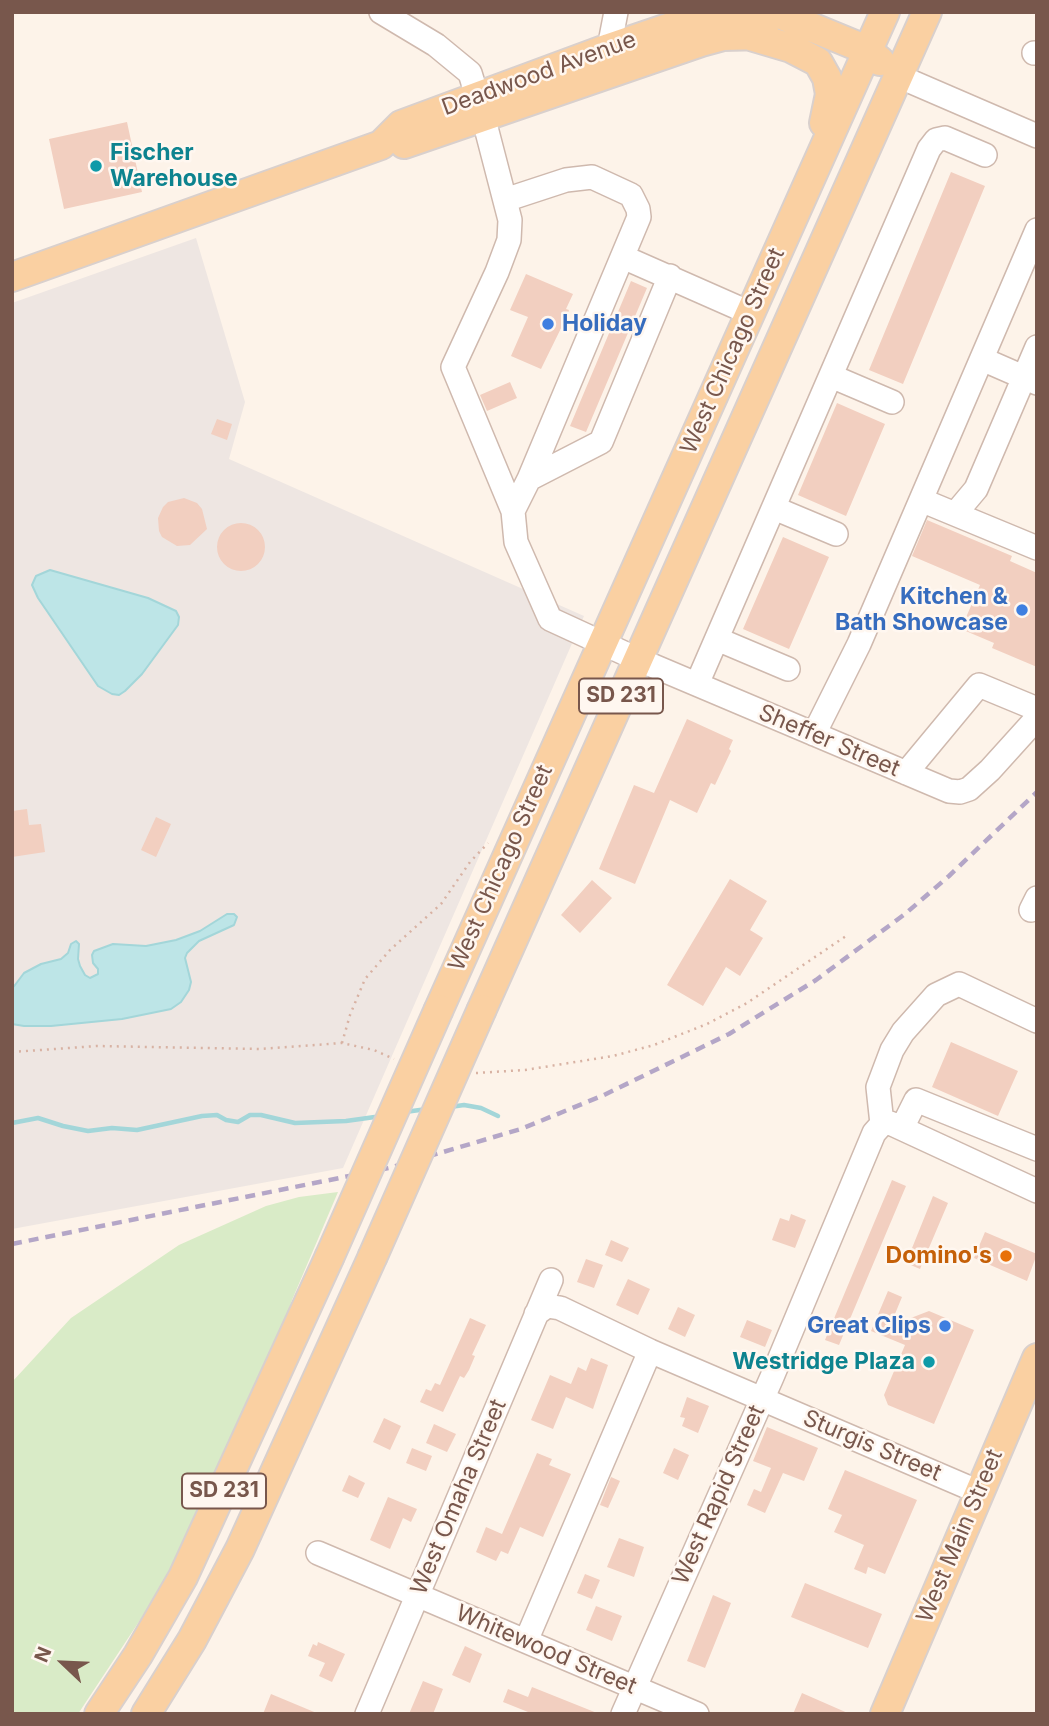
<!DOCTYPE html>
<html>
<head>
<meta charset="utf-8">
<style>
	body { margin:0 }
	#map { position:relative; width:1049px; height:1726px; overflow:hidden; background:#fdf3e9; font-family:Inter,sans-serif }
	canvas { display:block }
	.frame { position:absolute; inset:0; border:14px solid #78574c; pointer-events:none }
	.north { position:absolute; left:28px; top:1628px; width:70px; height:70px; -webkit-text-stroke:5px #fff7f0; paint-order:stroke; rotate:293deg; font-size:19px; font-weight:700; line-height:28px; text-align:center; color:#78574c }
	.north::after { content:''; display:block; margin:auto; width:24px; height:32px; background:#78574c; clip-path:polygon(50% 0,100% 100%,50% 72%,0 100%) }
</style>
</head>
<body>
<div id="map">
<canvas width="1049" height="1726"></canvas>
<div class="frame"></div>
<div class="north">N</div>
</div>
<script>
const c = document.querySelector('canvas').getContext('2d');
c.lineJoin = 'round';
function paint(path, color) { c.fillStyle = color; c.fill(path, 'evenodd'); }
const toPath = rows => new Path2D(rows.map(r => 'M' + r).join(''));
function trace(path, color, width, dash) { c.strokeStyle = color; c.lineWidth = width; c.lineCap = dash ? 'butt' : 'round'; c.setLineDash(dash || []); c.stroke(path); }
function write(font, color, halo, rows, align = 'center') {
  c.font = font + ' Inter,sans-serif'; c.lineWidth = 5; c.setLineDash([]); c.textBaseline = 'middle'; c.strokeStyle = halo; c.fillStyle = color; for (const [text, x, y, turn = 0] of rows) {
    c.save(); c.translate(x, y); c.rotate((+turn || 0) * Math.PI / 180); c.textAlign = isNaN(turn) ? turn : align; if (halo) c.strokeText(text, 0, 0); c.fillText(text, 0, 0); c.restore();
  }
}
paint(toPath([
	[196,238,245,402,229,459,584,616,343,1168,12,1229,12,303]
]), '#eee6e2');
paint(toPath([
	[338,1192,292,1300,282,1329,192,1530,148,1608,78,1714,12,1714,12,1382,71,1318,179,1245,266,1206,299,1197]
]), '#d9ebc7');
const water = toPath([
	[50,570,148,598,176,611,179,617,178,625,142,674,125,691,119,695,112,694,98,686,38,598,32,585,36,576,50,570],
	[227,914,234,914,237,917,234,925,199,941,187,953,185,958,191,982,189,990,181,1002,171,1009,122,1019,51,1026,24,1026,12,1024,12,988,15,985,24,973,41,964,61,959,68,953,71,944,76,941,79,944,78,959,80,966,85,975,90,978,98,974,98,969,93,963,92,955,94,951,113,944,146,946,176,940,200,931,227,914]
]);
paint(water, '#bde5e7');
trace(water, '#a3d6d9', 2);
trace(toPath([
	[450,1107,464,1105,481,1108,498,1116],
	[405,1112,427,1109],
	[12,1123,38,1118,63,1126,88,1131,112,1128,137,1130,202,1116,217,1115,226,1120,238,1122,250,1115,261,1115,295,1123,346,1121,382,1116]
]), '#a3d6d9', 4.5);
paint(toPath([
	[127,122,142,192,64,209,49,139],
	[951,172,985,186,903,384,869,370],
	[526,274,573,294,566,309,569,310,567,316,541,369,511,356,528,317,510,310],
	[631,281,647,288,586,432,570,426],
	[510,382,517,398,487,411,480,395],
	[837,403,885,424,846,516,798,495],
	[217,419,232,424,227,440,211,434],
	[184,498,197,503,202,509,207,529,190,545,177,546,162,537,159,531,158,518,163,507,168,502],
	[927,520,1012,556,1010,561,1037,573,1037,667,992,648,994,643,961,629,980,585,912,556],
	'217 547a24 24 0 1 1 48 0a24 24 0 1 1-48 0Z',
	[783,537,829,557,789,649,743,629],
	[687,719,733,740,729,749,731,751,715,785,711,783,697,813,670,800,635,884,599,869,634,785,654,793],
	[27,809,29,825,41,824,45,852,12,857,12,811],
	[156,817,171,824,156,857,141,850],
	[730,879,767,901,750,930,763,938,740,976,726,967,703,1006,667,985],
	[592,880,612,898,580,933,561,915],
	[951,1042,1018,1071,998,1116,932,1087],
	[892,1180,906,1186,839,1345,825,1340],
	[933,1196,948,1203,920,1269,906,1263],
	[791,1214,806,1220,795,1248,772,1240,780,1218,789,1221],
	[985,1232,1037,1254,1027,1281,974,1258],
	[611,1240,629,1248,622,1262,605,1255],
	[586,1259,603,1265,594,1288,577,1282],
	[628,1279,650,1289,638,1315,616,1305],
	[888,1291,902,1297,890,1326,929,1311,974,1330,934,1424,888,1405,884,1395,905,1345,871,1331],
	[678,1307,695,1315,685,1337,668,1329],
	[470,1318,486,1325,472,1355,475,1356,469,1370,464,1378,460,1376,443,1412,420,1402,426,1389,431,1391,435,1383,440,1385],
	[747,1320,772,1330,765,1347,740,1337],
	[591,1358,608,1365,593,1409,566,1397,553,1429,531,1420,550,1375,571,1384,578,1367,586,1371],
	[687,1397,709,1406,698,1433,682,1426,685,1418,680,1417],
	[384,1418,401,1426,390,1450,373,1442],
	[434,1424,456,1434,447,1452,426,1443],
	[767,1427,818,1448,804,1481,783,1473,765,1513,747,1505,754,1489,761,1492,771,1468,753,1461],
	[412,1448,432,1456,426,1471,406,1463],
	[674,1448,689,1455,678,1480,663,1473],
	[537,1453,552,1459,549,1465,571,1474,543,1537,520,1527,508,1554,501,1551,496,1561,476,1552,486,1527,502,1534],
	[845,1470,917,1500,885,1574,868,1567,866,1574,854,1569,864,1545,834,1532,842,1515,828,1509],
	[349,1475,365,1483,358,1498,342,1491],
	[611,1477,620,1481,608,1508,600,1505],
	[388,1497,417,1509,411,1522,403,1518,390,1549,370,1540],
	[619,1538,644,1547,634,1577,607,1567],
	[585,1574,600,1580,592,1599,577,1593],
	[805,1583,882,1614,868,1648,791,1617],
	[713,1595,731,1603,705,1668,687,1661],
	[596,1606,622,1616,612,1641,586,1630],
	[318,1642,345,1654,332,1682,319,1676,325,1663,308,1656,313,1644,317,1646],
	[465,1646,482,1654,470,1683,452,1675],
	[423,1681,443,1689,433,1714,409,1714],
	[532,1687,597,1713,597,1714,533,1714,503,1702,508,1689,528,1697],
	[802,1693,850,1714,793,1714],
	[271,1694,319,1714,263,1714]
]), '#f2cfc0');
const minor = toPath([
	[381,12,436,45,470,73,483,116,510,220,509,240,497,272,453,367,513,511,516,542,550,619,637,659,949,791,960,792,969,789,990,770,1037,718],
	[1034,53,1037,53],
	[614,59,609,48,616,12],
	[898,76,1037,136],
	[505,200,566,180,592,177,631,195,638,209,639,217,529,479,513,511],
	[623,257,750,313],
	[982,359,1037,383],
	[831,376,892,402],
	[529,479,601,442,670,276],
	[921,500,1037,548],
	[774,508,836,534],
	[955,514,976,489,1037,347],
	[717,639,788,669],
	[697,684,929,149,936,140,945,138,985,155],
	[814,734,859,644,1037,230],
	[906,773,979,685,1037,709],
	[1031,910,1037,898],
	[882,1124,878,1087,892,1050,903,1032,936,995,959,984,1037,1021],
	[882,1124,890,1123,1037,1191],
	[902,1128,916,1100,1037,1149],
	[536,1314,547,1306,560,1308,650,1351,979,1492],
	[318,1553,697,1714],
	[526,1641,650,1351],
	[367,1714,551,1280],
	[623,1714,772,1377,874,1133,882,1124]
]);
const major = toPath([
	[747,35,791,48,818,62,827,78,830,94,824,123],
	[404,144,701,42,723,36,765,35],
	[12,277,381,145,401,125,609,48,706,15,777,13,867,50,880,61],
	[439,1009,885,12],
	[482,1009,927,12],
	[99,1714,138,1655,183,1577,329,1258],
	[146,1714,192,1640,240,1549,372,1258],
	[885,1714,1037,1358]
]);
trace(minor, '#cfb9ae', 26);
trace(major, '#d9d0cd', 32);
trace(toPath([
	[342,1043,350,1015,365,979,390,950,441,904,470,862,488,843],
	[12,1052,97,1046,260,1049,342,1043,374,1050,394,1059],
	[476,1073,525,1070,613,1056,654,1045,707,1024,747,1003,849,934]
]), '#d8b2a3', 2.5, [2, 5]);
trace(minor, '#fff', 23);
trace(major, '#fad0a2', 28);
trace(toPath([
	[12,1244,389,1168,521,1129,604,1095,729,1034,816,980,905,914,949,876,1037,792]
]), '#b4a6c7', 4.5, [10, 7]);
const majorBridge = toPath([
	[329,1258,439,1009],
	[372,1258,482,1009]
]);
trace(majorBridge, '#d9d0cd', 32, []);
trace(majorBridge, '#fad0a2', 28);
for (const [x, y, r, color] of [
	[96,166,7,"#0f9aa8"],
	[548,324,7,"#3f7fe0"],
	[1022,610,7,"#3f7fe0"],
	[1006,1256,7,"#e8710a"],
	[945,1326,7,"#3f7fe0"],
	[929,1362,7,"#0f9aa8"]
]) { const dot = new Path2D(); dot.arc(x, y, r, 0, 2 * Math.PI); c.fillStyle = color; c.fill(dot); trace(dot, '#fff7f0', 2.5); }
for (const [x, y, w] of [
	[621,696,84],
	[224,1491,84]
]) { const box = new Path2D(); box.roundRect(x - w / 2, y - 17.5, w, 35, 5); c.fillStyle = '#fff7f0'; c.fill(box); trace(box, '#78574c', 2); }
write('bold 21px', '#78574c', null, [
	["SD 231",621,696],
	["SD 231",224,1491]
]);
write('23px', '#78574c', '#fff7f0', [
	["Deadwood Avenue",539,74,-20],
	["West Chicago Street",733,351,-66],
	["Sheffer Street",829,741,23],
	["West Chicago Street",501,868,-66],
	["Sturgis Street",872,1446,23],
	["West Rapid Street",719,1495,-66],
	["West Omaha Street",459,1497,-67],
	["West Main Street",960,1536,-67],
	["Whitewood Street",546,1650,23]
]);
write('bold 23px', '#0d838f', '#fff7f0', [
	["Fischer",110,153],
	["Warehouse",110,179],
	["Westridge Plaza",915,1362,"right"]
], 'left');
write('bold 23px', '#366cbe', '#fff7f0', [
	["Holiday",562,324,"left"],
	["Kitchen &",1008,597],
	["Bath Showcase",1008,623],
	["Great Clips",931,1326]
], 'right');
write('bold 23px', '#c56008', '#fff7f0', [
	["Domino's",992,1256]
], 'right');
</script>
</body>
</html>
